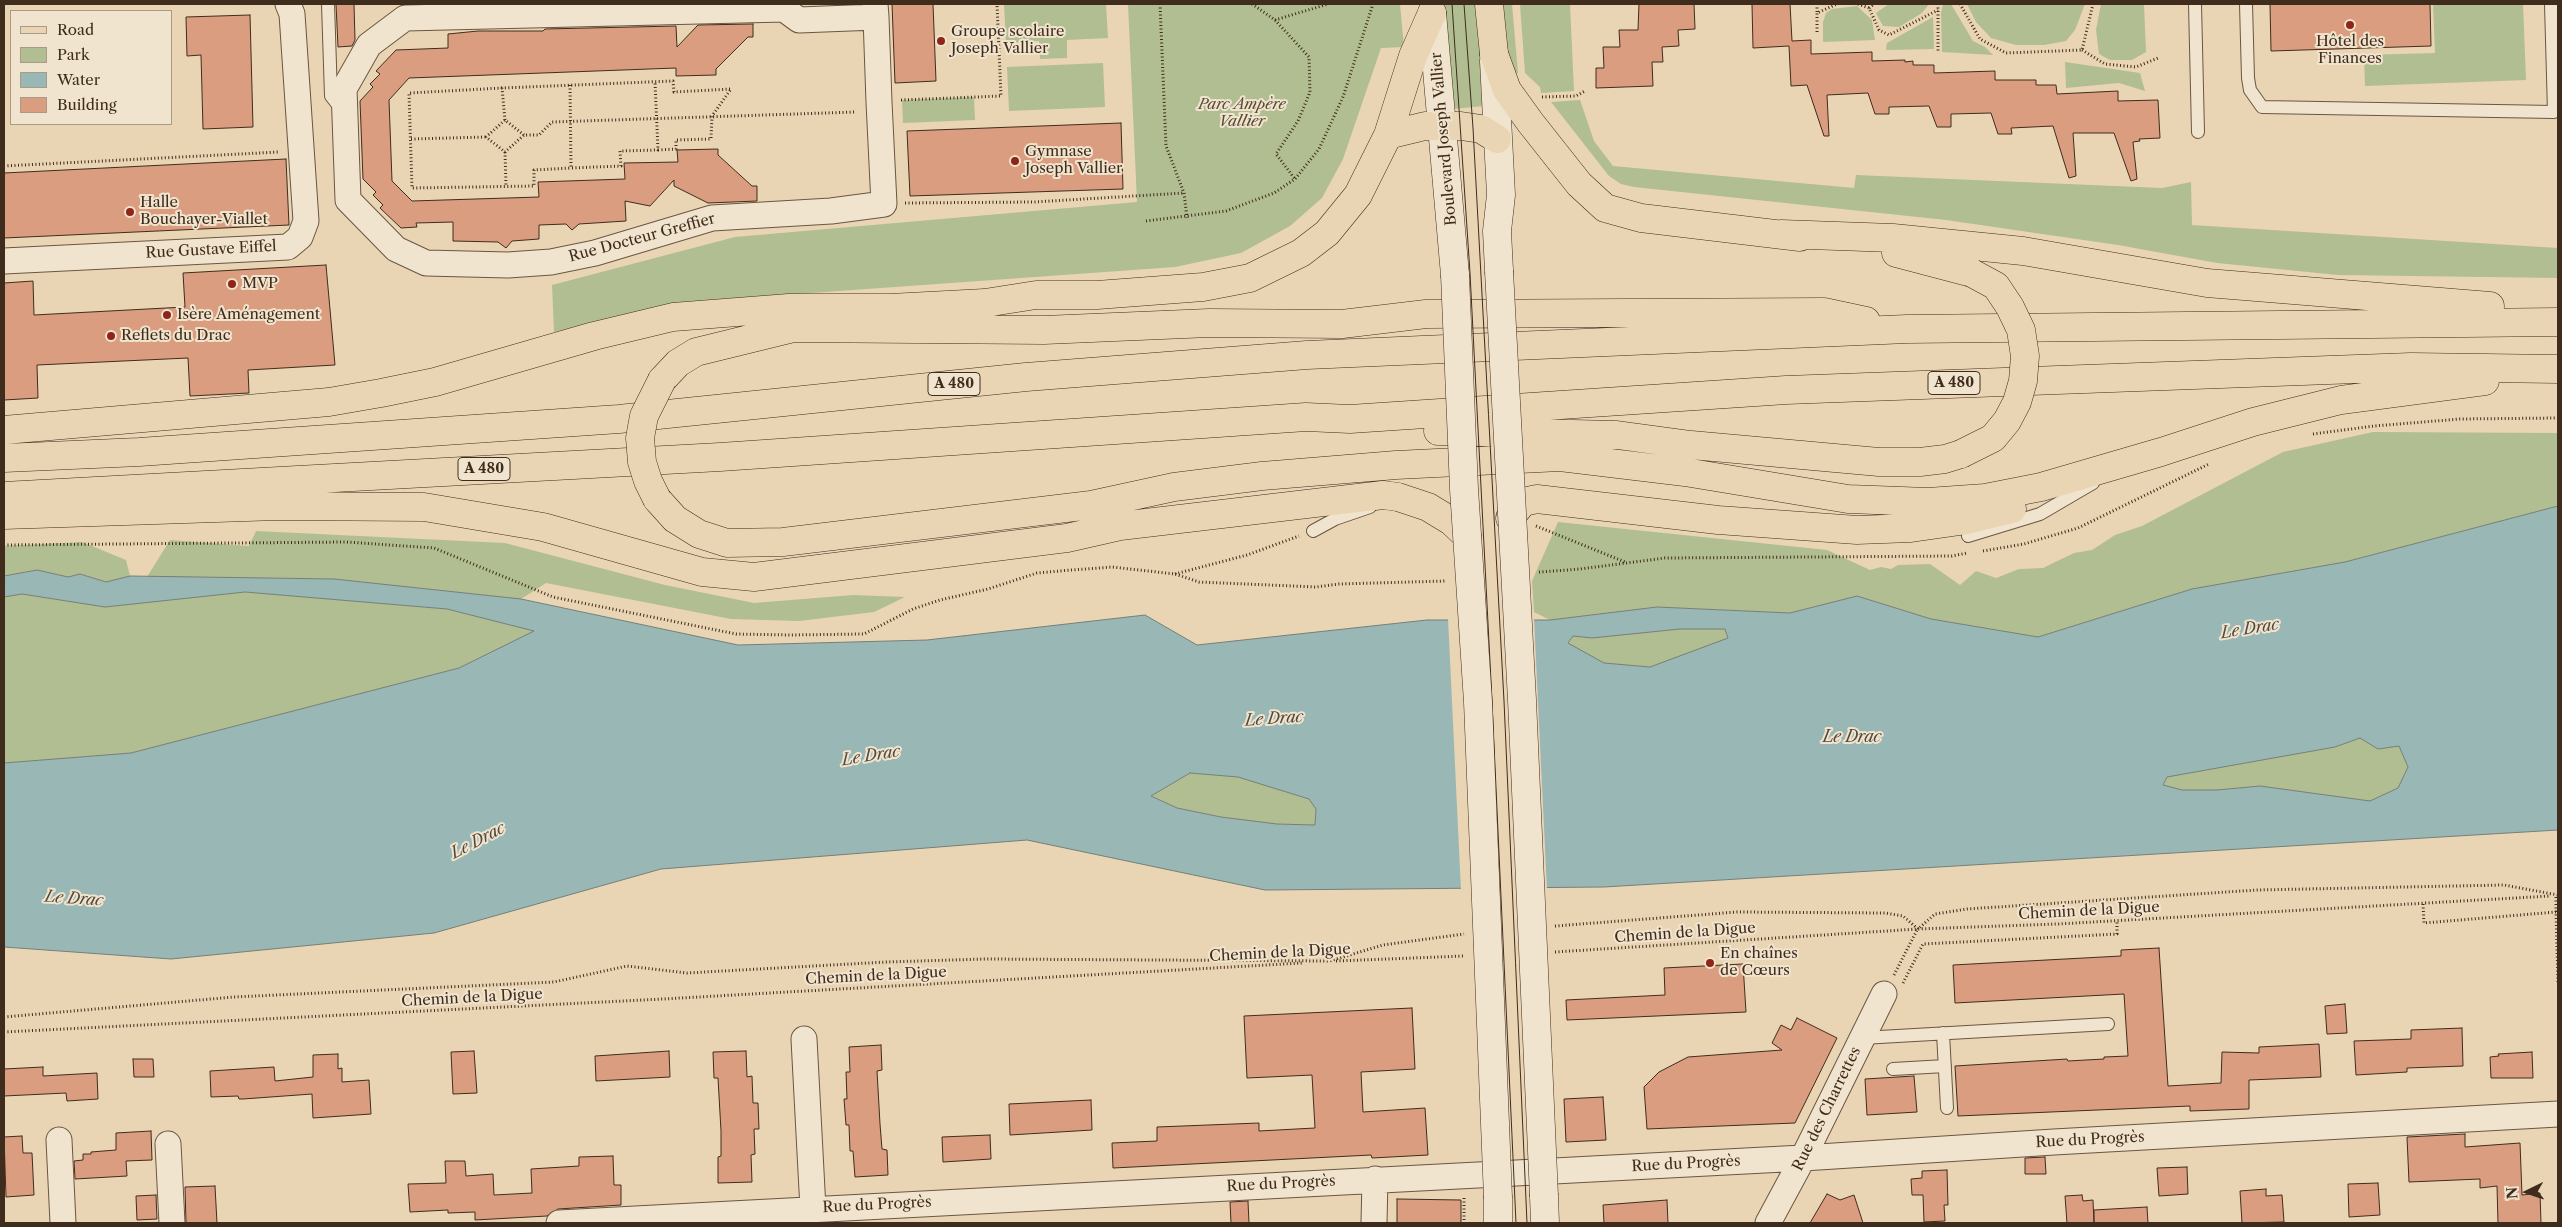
<!DOCTYPE html>
<html>
<head>
<meta charset="utf-8">
<style>
	body { margin:0 }
	#map { position:relative; width:2562px; height:1227px; overflow:hidden; background:#e9d5b4; font-family:"Libre Caslon Text",serif }
	canvas { display:block }
	.frame { position:absolute; inset:0; border:5px solid #402c1d; pointer-events:none }
	.legend { position:absolute; left:10px; top:10px; width:162px; height:115px; box-sizing:border-box; background:#f1e4ce; border:1px solid #aa9a87; margin:0; padding:6px 9px; list-style:none; font-size:15px; color:#402c1d }
	.legend li { display:flex; align-items:center; gap:10px; height:25px }
	.legend b { width:25px; border:1px solid #aa9a87 }
	.north { position:absolute; left:2502px; top:1167px; width:50px; height:50px; -webkit-text-stroke:4px #f1e4ce; paint-order:stroke; rotate:266deg; font-size:14px; font-weight:700; line-height:20px; text-align:center; color:#402c1d }
	.north::after { content:''; display:block; margin:auto; width:18px; height:22px; background:#402c1d; clip-path:polygon(50% 0,100% 100%,50% 72%,0 100%) }
</style>
</head>
<body>
<div id="map">
<canvas width="2562" height="1227"></canvas>
<div class="frame"></div>
<ul class="legend">
<li><b style="height:6px;background:#e9d5b4"></b>Road</li>
<li><b style="height:14px;background:#b1be91"></b>Park</li>
<li><b style="height:14px;background:#99b7b5"></b>Water</li>
<li><b style="height:14px;background:#da9d7f"></b>Building</li>
</ul>
<div class="north">N</div>
</div>
<script>
const c = document.querySelector('canvas').getContext('2d');
c.lineJoin = 'round';
function paint(path, color) { c.fillStyle = color; c.fill(path, 'evenodd'); }
const toPath = rows => new Path2D(rows.map(r => 'M' + r).join(''));
function trace(path, color, width, dash) { c.strokeStyle = color; c.lineWidth = width; c.lineCap = dash ? 'butt' : 'round'; c.setLineDash(dash || []); c.stroke(path); }
function write(font, color, halo, rows, align = 'center') {
  c.font = font + ' "Libre Caslon Text",serif'; c.lineWidth = 4; c.setLineDash([]); c.textBaseline = 'middle'; c.strokeStyle = halo; c.fillStyle = color; for (const [text, x, y, turn = 0] of rows) {
    c.save(); c.translate(x, y); c.rotate((+turn || 0) * Math.PI / 180); c.textAlign = isNaN(turn) ? turn : align; if (halo) c.strokeText(text, 0, 0); c.fillText(text, 0, 0); c.restore();
  }
}
paint(toPath([
	[1004,4,1106,4,1108,38,1067,40,1067,58,1040,59,1039,41,1006,43],
	[1128,4,1400,4,1404,47,1381,48,1343,159,1322,198,1290,226,1241,253,1175,267,741,298,647,310,554,332,552,285,735,237,1137,202],
	[1443,4,1476,4,1484,106,1453,109],
	[1501,4,1512,4,1518,73,1515,74,1505,49],
	[1520,4,1570,4,1574,91,1541,93,1540,87,1525,73],
	[1889,4,1929,4,1922,13,1899,27,1883,26,1876,13],
	[1943,4,1951,4,1973,41,1985,47,1993,55,1942,52,1941,13],
	[1967,4,2085,4,2075,30,2066,41,2044,45,2016,45,1991,38,1976,22],
	[2101,4,2144,4,2146,52,2132,60,2110,60,2099,54,2096,30],
	[2433,4,2523,4,2526,80,2365,86,2364,55,2435,53],
	[1857,6,1872,20,1875,40,1823,42,1823,22,1826,13,1832,9],
	[1933,17,1934,49,1886,50,1887,43],
	[2065,62,2140,73,2145,91,2119,83,2066,88],
	[1103,63,1105,107,1009,111,1007,67],
	[974,97,975,120,903,123,902,100],
	[1580,100,1594,141,1613,166,1854,188,1856,175,2162,188,2191,182,2192,225,2558,248,2558,278,2338,275,2217,263,2118,245,1946,220,1634,187,1621,184,1609,176,1551,102],
	[2373,432,2558,433,2558,506,2345,562,2192,589,2038,637,1931,619,1857,596,1790,613,1657,607,1550,620,1534,612,1532,581,1558,522,1827,550,1870,570,1881,567,1891,569,1898,565,1930,564,1960,585,1976,571,1996,578,2019,569,2043,568,2074,553,2092,550,2115,535,2142,526,2283,452],
	[256,531,505,543,665,585,754,603,853,595,905,597,874,612,799,621,731,619,546,583,521,599,334,579,147,577,170,540,249,546],
	[82,542,126,560,130,576,106,582,80,574,68,577,37,570,4,576,4,546],
	[245,592,447,609,535,631,459,668,131,753,4,763,4,597,22,594,105,607],
	[1680,629,1725,629,1728,639,1650,667,1604,663,1568,644,1573,636,1592,638],
	[2360,738,2378,749,2399,746,2408,767,2398,788,2370,801,2260,786,2217,790,2182,790,2163,786,2167,777,2335,747],
	[1190,773,1238,777,1309,799,1316,808,1315,825,1277,824,1221,817,1177,808,1151,796]
]), '#b1be91');
const water = toPath([
	[2558,506,2558,830,1604,887,1265,890,1027,840,661,869,434,933,171,959,4,947,4,763,131,753,459,668,534,631,447,609,245,592,105,607,22,594,4,597,4,576,37,570,68,577,80,574,106,582,130,576,334,579,521,599,738,645,927,640,1145,615,1197,645,1427,620,1550,620,1657,607,1790,613,1857,596,1931,619,2038,637,2192,589,2345,562,2558,506],
	[1680,629,1725,629,1728,638,1650,667,1604,663,1568,643,1573,636,1592,638,1680,629],
	[2360,738,2378,749,2399,746,2408,767,2398,788,2370,801,2260,786,2217,790,2182,790,2163,785,2167,777,2335,747,2360,738],
	[1190,773,1238,777,1309,799,1316,809,1315,825,1277,824,1221,817,1177,808,1151,796,1190,773]
]);
paint(water, '#99b7b5');
trace(water, '#757f78', 1);
paint(toPath([
	[1448,618,1534,618,1547,890,1461,891]
]), '#e9d5b4');
const building = toPath([
	[336,4,354,4,355,40,352,46,338,47,336,4],
	[892,4,933,4,936,81,895,83,892,4],
	[1639,4,1694,4,1695,29,1678,30,1679,46,1662,47,1663,62,1652,62,1653,86,1596,88,1596,68,1604,68,1603,47,1620,47,1619,30,1638,30,1639,4],
	[1752,4,1790,4,1792,41,1811,40,1811,54,1872,52,1872,61,1905,60,1905,62,1913,61,1913,65,1934,65,1934,73,1995,71,1995,80,2036,80,2036,85,2056,85,2057,94,2118,91,2118,101,2158,100,2160,138,2139,139,2140,141,2133,142,2137,179,2131,181,2114,133,2073,133,2076,176,2069,178,2053,126,2011,128,2012,134,1998,134,1991,113,1951,114,1951,127,1937,127,1929,106,1889,107,1889,114,1875,114,1868,93,1827,95,1829,136,1824,136,1807,85,1791,86,1789,46,1753,48,1752,4],
	[2270,4,2430,4,2431,46,2271,51,2270,4],
	[250,15,253,127,203,129,201,55,187,56,186,17,250,15],
	[753,24,753,37,748,37,716,69,716,75,676,76,676,68,409,78,389,100,392,181,412,201,539,197,538,182,625,179,624,163,678,162,677,150,718,149,718,155,752,186,757,186,757,201,708,203,674,186,674,180,650,206,625,201,626,221,579,224,572,230,566,224,539,225,539,239,512,241,506,248,498,242,453,241,453,222,416,223,417,227,401,228,380,208,383,205,373,195,376,192,363,179,360,101,373,87,370,84,380,74,376,71,396,50,448,48,448,34,478,31,543,31,545,29,676,26,677,47,698,25,753,24],
	[1121,123,1123,189,910,196,907,131,1121,123],
	[286,159,289,225,4,238,4,173,286,159],
	[326,265,335,365,248,370,249,393,190,396,188,358,37,365,38,398,4,400,4,283,33,281,34,315,185,307,183,273,326,265],
	[2159,948,2168,1086,2221,1083,2222,1052,2259,1053,2259,1047,2319,1044,2321,1077,2249,1080,2249,1109,2190,1111,2190,1106,1958,1116,1955,1066,2067,1059,2068,1061,2104,1059,2104,1057,2128,1056,2124,994,1955,1003,1953,965,2121,956,2121,950,2159,948],
	[1743,964,1746,1012,1567,1020,1566,1000,1665,995,1664,968,1743,964],
	[2345,1004,2347,1033,2327,1034,2325,1006,2345,1004],
	[1412,1008,1415,1069,1361,1072,1363,1112,1425,1108,1428,1155,1372,1158,1371,1155,1113,1168,1112,1143,1157,1141,1157,1127,1259,1123,1259,1131,1315,1128,1312,1075,1247,1078,1244,1016,1412,1008],
	[1797,1018,1837,1038,1795,1123,1647,1129,1644,1087,1659,1072,1688,1057,1782,1050,1772,1043,1781,1025,1791,1030,1797,1018],
	[2462,1028,2463,1066,2407,1068,2407,1072,2356,1075,2354,1041,2411,1039,2411,1030,2462,1028],
	[881,1045,882,1070,877,1071,880,1124,882,1149,887,1150,888,1175,855,1177,853,1151,850,1151,849,1125,846,1125,844,1099,847,1099,846,1072,850,1072,849,1047,881,1045],
	[474,1051,477,1093,453,1094,451,1052,474,1051],
	[669,1051,670,1077,596,1081,595,1056,669,1051],
	[746,1051,747,1077,752,1076,753,1103,758,1103,759,1129,754,1129,755,1154,751,1155,752,1182,718,1183,718,1157,721,1156,721,1131,718,1078,714,1078,713,1052,746,1051],
	[2532,1052,2533,1078,2491,1078,2490,1057,2499,1056,2498,1054,2532,1052],
	[338,1054,338,1069,342,1068,342,1082,369,1080,371,1114,313,1118,312,1094,243,1099,239,1099,238,1096,211,1097,210,1071,274,1067,275,1081,313,1077,313,1055,338,1054],
	[133,1059,153,1059,154,1077,134,1077,133,1059],
	[43,1067,43,1076,97,1073,98,1099,67,1101,66,1093,4,1096,4,1069,43,1067],
	[1914,1076,1917,1112,1867,1115,1865,1079,1914,1076],
	[1603,1097,1606,1140,1566,1142,1564,1099,1603,1097],
	[1091,1100,1092,1130,1010,1135,1009,1104,1091,1100],
	[151,1131,152,1160,126,1161,127,1176,75,1179,74,1161,83,1160,83,1154,91,1154,91,1152,116,1150,116,1133,151,1131],
	[2465,1134,2465,1147,2520,1143,2522,1195,2540,1193,2541,1223,2498,1223,2497,1186,2480,1188,2480,1179,2409,1182,2407,1137,2465,1134],
	[990,1135,991,1159,943,1162,942,1137,990,1135],
	[22,1136,23,1153,32,1153,34,1195,6,1197,4,1137,22,1136],
	[613,1156,614,1185,621,1185,621,1205,558,1209,547,1216,475,1220,475,1212,448,1213,448,1210,410,1212,408,1184,446,1183,445,1161,465,1161,466,1176,493,1174,494,1195,532,1193,531,1169,579,1166,579,1157,613,1156],
	[2045,1157,2046,1174,2025,1174,2025,1158,2045,1157],
	[2187,1167,2188,1194,2159,1196,2157,1168,2187,1167],
	[1947,1170,1948,1205,1944,1205,1945,1221,1924,1222,1923,1195,1912,1195,1911,1179,1922,1178,1922,1171,1947,1170],
	[2378,1183,2380,1215,2349,1217,2348,1184,2378,1183],
	[215,1186,217,1223,186,1223,185,1187,215,1186],
	[2266,1189,2266,1196,2282,1195,2284,1222,2242,1223,2240,1191,2266,1189],
	[1827,1194,1840,1200,1854,1195,1863,1223,1810,1223,1827,1194],
	[156,1195,157,1219,137,1220,136,1196,156,1195],
	[2082,1195,2083,1201,2093,1200,2094,1223,2067,1223,2065,1196,2082,1195],
	[1397,1199,1461,1200,1461,1223,1397,1223,1397,1199],
	[1667,1200,1668,1223,1604,1223,1603,1205,1667,1200],
	[1248,1201,1249,1223,1231,1223,1230,1202,1248,1201],
	[2147,1207,2148,1223,2094,1223,2094,1210,2147,1207]
]);
paint(building, '#da9d7f');
trace(building, '#402c1d', 1);
const service = toPath([
	[328,4,331,96,342,110],
	[2195,4,2198,132],
	[2246,4,2248,78,2250,90,2262,107,2554,112,2551,4],
	[1313,531,1335,519,1370,507],
	[1968,536,2040,514,2093,483],
	[1943,1033,1947,1108],
	[1862,1038,2108,1024],
	[1893,1069,1945,1066]
]);
const minor = toPath([
	[875,4,876,17,879,102,884,204,831,211,712,218,595,253,551,262,508,265,426,263,396,249,348,200,344,89,369,45,405,18,784,9,799,20,876,17],
	[4,261,288,247,300,237,306,221,292,14,288,4],
	[804,1039,813,1209],
	[59,1140,63,1223],
	[168,1144,172,1223],
	[559,1223,1803,1158,2054,1142,2558,1114],
	[1374,1223,1375,1179],
	[1768,1223,1803,1158,1884,994]
]);
const secondary = toPath([
	[1432,13,1455,275],
	[1494,61,1501,195,1497,231,1499,271],
	[1544,1196,1545,1223],
	[1498,1198,1498,1223]
]);
const primary = toPath([
	[1489,4,1494,54]
]);
const motorway = toPath([
	[1494,54,1507,90,1530,122,1579,184,1605,208,1641,218,1800,237],
	[1388,135,1425,126,1461,126,1481,129,1497,139],
	[1781,234,1893,238,2023,251,2207,283,2490,306],
	[1896,253,1972,273],
	[789,328,1044,330,1209,323,1342,324,1426,314,1824,312,1866,321],
	[662,380,678,363,696,352,806,325],
	[4,430,329,402,381,393,435,382,594,336,673,317,789,308,890,308,985,303,1036,295,1097,295,1203,287,1250,278,1301,253,1327,233,1358,195,1388,135,1413,56,1432,13],
	[1438,431,1617,435,1691,445,1879,462,1920,462,1945,459,1961,454],
	[4,458,139,452,619,419,1026,377,1307,355,1907,329,2558,322],
	[4,496,720,457,1306,417,1350,419,1786,390,2411,367,2558,369],
	[657,499,675,519,699,534,727,543,783,542,1091,505,1174,487,1262,476,1396,465,1560,457,1685,472,1848,499,1928,502,1985,498,2041,487,2161,452,2253,422,2341,400,2485,381],
	[4,515,277,506,424,507,543,527,702,572,754,577,1067,538,1120,526,1383,495,1398,497,1428,507,1451,521,1467,536],
	[1510,518,1523,502,1537,499,1718,520,1857,530,1911,528,1967,520,2012,509]
]);
trace(service, '#6a5643', 14);
trace(minor, '#6a5643', 27);
trace(secondary, '#402c1d', 29);
trace(primary, '#402c1d', 29);
trace(motorway, '#402c1d', 29);
trace(toPath([
	[1160,4,1166,146,1184,193,1187,218],
	[1252,4,1275,20,1309,57,1310,92,1298,121,1276,154,1295,179],
	[1817,4,1817,13],
	[1858,4,1869,8,1879,30,1889,35,1938,10],
	[1938,4,1938,52],
	[1960,4,1980,39,2006,53,2082,50,2093,4],
	[1869,8,1874,4],
	[1275,20,1328,4],
	[1817,32,1817,13,1837,4],
	[2082,50,2105,64,2136,67,2158,58],
	[570,85,571,168,621,166,620,151,658,150],
	[502,88,409,93,412,188,534,186,534,170,571,168],
	[1542,97,1576,96,1585,91],
	[901,100,1001,96,997,4],
	[505,120,502,88,673,81,674,92,731,89,712,116,711,139,676,140,676,149,658,150,655,82],
	[524,135,505,120,486,137,505,152,524,135,539,135,552,122,856,112],
	[411,139,486,137],
	[505,152,506,186],
	[4,166,279,152],
	[905,203,1034,202,1184,193],
	[1146,221,1226,211,1274,193,1295,179,1319,149,1343,97,1373,4],
	[2313,434,2374,426,2460,419,2558,418],
	[1536,526,1625,562],
	[4,545,346,542,434,548,553,597,736,634,790,635,864,634,913,609,940,600,988,589,1037,573,1071,570,1112,567,1175,574,1199,582,1316,587,1339,584,1446,581],
	[1983,551,2024,544,2078,528,2209,464],
	[1539,572,1580,569,1665,558,1952,556,1967,553],
	[1175,574,1247,555,1299,536],
	[2423,904,2424,923,2556,912,2558,984],
	[2556,912,2556,896],
	[1555,926,1737,912,1885,913,1903,916,1918,929,1935,914,1967,909,2257,890,2504,885,2558,895],
	[1555,952,1918,929,2058,924,2550,896],
	[1336,961,1464,956],
	[1894,975,1917,930],
	[1903,983,1923,944,2117,934,2117,921],
	[4,1017,234,997,554,982,627,966,687,973,886,962,985,959,1330,961,1383,945,1464,934],
	[4,1032,663,999,1302,963],
	[1464,1198,1464,1223]
]), '#402c1d', 3, [1, 2.5]);
trace(service, '#f1e4ce', 12);
trace(minor, '#f1e4ce', 25);
trace(secondary, '#f1e4ce', 28);
trace(primary, '#e9d5b4', 28);
trace(motorway, '#e9d5b4', 28);
trace(toPath([
	[1452,4,1470,273,1492,701,1516,1223],
	[1464,4,1473,128,1504,701,1527,1223]
]), '#402c1d', 1);
const secondaryBridge = toPath([
	[1499,271,1522,700,1544,1196],
	[1455,275,1464,489,1478,702,1498,1198]
]);
const motorwayBridge = toPath([
	[1961,454,1993,438,2007,421,2017,402,2023,381,2025,356,2021,330,2010,307,1996,286,1972,273],
	[657,499,648,481,642,462,640,438,644,416,662,380]
]);
trace(secondaryBridge, '#402c1d', 29, []);
trace(motorwayBridge, '#402c1d', 29, []);
trace(secondaryBridge, '#f1e4ce', 28);
trace(motorwayBridge, '#e9d5b4', 28);
for (const [x, y, r, color] of [
	[2350,25,5,"#8f2418"],
	[941,41,5,"#8f2418"],
	[1015,161,5,"#8f2418"],
	[130,212,5,"#8f2418"],
	[232,284,5,"#8f2418"],
	[167,315,5,"#8f2418"],
	[111,336,5,"#8f2418"],
	[1710,963,5,"#8f2418"]
]) { const dot = new Path2D(); dot.arc(x, y, r, 0, 2 * Math.PI); c.fillStyle = color; c.fill(dot); trace(dot, '#f1e4ce', 2); }
for (const [x, y, w] of [
	[1954,383,52],
	[954,384,52],
	[484,469,52]
]) { const box = new Path2D(); box.roundRect(x - w / 2, y - 11.5, w, 23, 4); c.fillStyle = '#f1e4ce'; c.fill(box); trace(box, '#402c1d', 1); }
write('bold 14px', '#402c1d', null, [
	["A 480",1954,383],
	["A 480",954,384],
	["A 480",484,469]
]);
write('15px', '#402c1d', '#f1e4ce', [
	["Groupe scolaire",951,32],
	["Joseph Vallier",951,49],
	["Hôtel des",2350,42,"center"],
	["Finances",2350,59,"center"],
	["Gymnase",1025,152],
	["Joseph Vallier",1025,169],
	["Halle",140,203],
	["Bouchayer-Viallet",140,220],
	["MVP",242,284],
	["Isère Aménagement",177,315],
	["Reflets du Drac",121,336],
	["En chaînes",1720,954],
	["de Cœurs",1720,971]
], 'left');
write('italic 15px', '#574934', '#f1e4ce', [
	["Parc Ampère",1242,105],
	["Vallier",1242,122]
]);
write('15px', '#402c1d', '#f1e4ce', [
	["Boulevard Joseph Vallier",1444,139,-95],
	["Rue Docteur Greffier",642,238,-15],
	["Rue Gustave Eiffel",211,250,-3],
	["Chemin de la Digue",2089,911,-3],
	["Chemin de la Digue",1685,933,-4],
	["Chemin de la Digue",1280,953,-3],
	["Chemin de la Digue",876,976,-3],
	["Chemin de la Digue",472,998,-3],
	["Rue des Charrettes",1827,1109,-64],
	["Rue du Progrès",2090,1140,-3],
	["Rue du Progrès",1686,1164,-3],
	["Rue du Progrès",1281,1184,-3],
	["Rue du Progrès",877,1205,-3]
]);
write('italic 16px', '#52483b', '#f1e4ce', [
	["Le Drac",2250,629,-9],
	["Le Drac",1274,719,-4],
	["Le Drac",1852,737],
	["Le Drac",871,756,-9],
	["Le Drac",478,841,-28],
	["Le Drac",74,899,4]
]);
</script>
</body>
</html>
